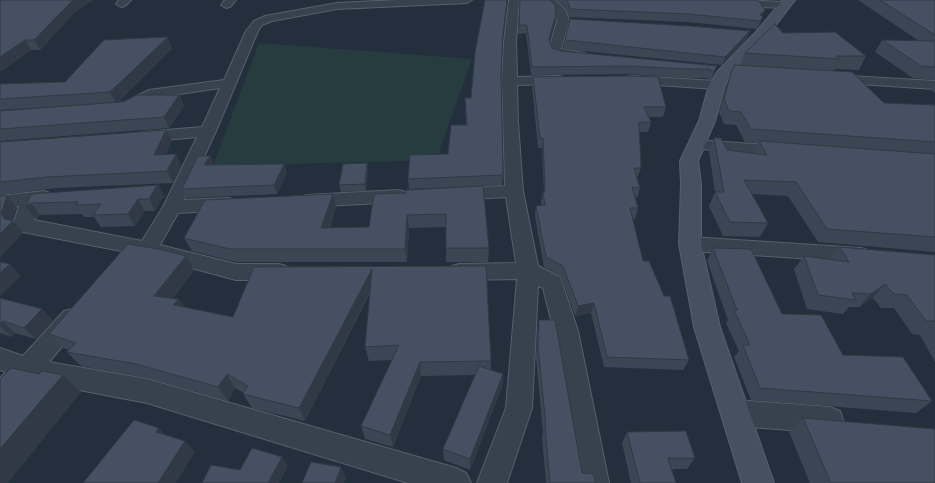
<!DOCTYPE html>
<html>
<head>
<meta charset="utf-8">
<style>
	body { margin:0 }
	canvas { display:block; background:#242f3e }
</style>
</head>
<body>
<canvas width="935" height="483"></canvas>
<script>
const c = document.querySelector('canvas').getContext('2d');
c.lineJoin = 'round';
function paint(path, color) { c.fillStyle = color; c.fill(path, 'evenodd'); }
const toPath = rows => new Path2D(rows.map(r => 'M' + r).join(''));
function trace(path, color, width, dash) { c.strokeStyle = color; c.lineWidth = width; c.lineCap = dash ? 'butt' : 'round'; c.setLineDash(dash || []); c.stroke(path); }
paint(toPath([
	[259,43,472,59,436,160,213,166]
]), '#263c3f');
const street = toPath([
	[119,0,131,0,125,6,121,7,116,4,119,0],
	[225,0,236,0,230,7,226,8,221,5,225,0],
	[397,0,472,0,467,3,337,9,272,21,262,25,258,31,216,131,184,200,229,198,236,200,238,204,236,208,229,210,178,213,160,245,236,264,279,264,286,266,290,272,286,278,279,280,236,280,147,256,23,232,16,230,13,225,19,206,0,208,0,196,44,191,50,193,53,197,50,201,39,204,34,220,142,241,163,207,197,137,142,142,136,140,134,137,136,134,142,132,202,127,220,88,153,98,129,111,124,112,119,111,117,108,119,105,149,90,224,80,246,31,254,21,265,16,337,3,397,0],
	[509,0,519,0,516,42,517,77,559,76,564,77,566,80,564,83,559,84,517,85,518,122,523,191,538,266,560,277,578,331,609,483,579,483,554,331,543,288,538,286,532,408,507,483,477,483,506,408,517,279,459,280,452,278,448,272,452,266,459,264,516,263,506,197,457,200,451,198,448,194,451,190,457,188,505,186,502,81,504,42,509,0],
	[545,0,556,0,566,11,569,21,561,49,585,53,586,56,585,59,580,60,556,56,552,55,550,52,549,49,557,21,555,12,545,0],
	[733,0,785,2,790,5,785,8,734,6,729,3,733,0],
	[833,75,935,81,935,89,828,82,826,79,828,76,833,75],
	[631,76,717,81,722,82,724,85,722,88,717,89,626,83,624,80,626,77,631,76],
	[696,140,782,146,788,148,790,151,788,154,782,156,690,148,688,145,690,142,696,140],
	[399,190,405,192,408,196,405,200,399,202,307,207,300,205,298,201,300,197,307,195,399,190],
	[690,237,861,248,868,250,871,255,868,260,861,262,690,251,683,249,680,244,683,239,690,237],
	[72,309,80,311,83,318,80,325,49,362,147,379,456,468,466,473,471,483,408,483,147,403,32,381,9,402,0,406,0,378,6,372,0,370,0,348,23,356,64,311,72,309],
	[736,400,830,407,840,411,843,420,840,429,830,433,736,426,727,422,723,413,727,404,736,400]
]);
const secondary = toPath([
	[783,0,795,0,766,38,731,73,725,85,715,121,698,161,701,184,701,244,720,327,774,483,742,483,694,327,679,244,681,184,680,161,699,121,709,85,718,71,756,32,783,0]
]);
trace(street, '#565f6c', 2);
trace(secondary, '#565f6c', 2);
paint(street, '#38414e');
paint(secondary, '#465061');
paint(toPath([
	[0,0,93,0,75,12,40,50,31,50,0,72],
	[485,0,508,0,502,42,501,72,503,175,502,185,409,189,408,179,448,154,466,125,465,107,465,98,471,98],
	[520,0,556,13,555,21,549,42,552,48,561,51,717,66,713,75,711,80,708,80,707,78,686,78,627,74,531,75,526,33,518,34],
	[558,0,749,0,762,17,760,25,757,29,687,22,569,17,567,10],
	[858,0,935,0,935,80,913,78,875,52,882,40,919,41],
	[783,33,866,56,859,70,835,69,834,71,884,103,935,105,935,252,818,242,788,196,752,194,768,223,760,237,723,236,709,206,715,192,709,151,714,138,727,150,753,153,758,143,745,142,736,125,724,124,719,112,726,86,731,73,740,65,745,53],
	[747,39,722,65,563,49,565,40],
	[172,48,117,103,179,95,184,106,169,128,0,141,0,111,70,106,0,110,0,84,65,82],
	[533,77,666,107,663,117,648,117,651,122,648,132,639,132,641,168,637,178,640,188,637,198,635,198,638,208,635,219,632,219,643,261,689,360,683,370,604,367,591,313,575,316,561,276,544,267,535,216,536,206,542,206,541,202,543,192,544,192,542,148,538,148,532,86],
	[935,84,935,93,931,90],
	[166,130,172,141,166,154,176,154,181,166,173,183,56,188,0,195,0,142],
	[210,156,214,165,284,164,287,173,277,194,187,198,182,189],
	[367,163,368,170,366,191,341,192,339,185],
	[483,186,489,248,488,262,446,262,446,227,409,228,407,262,236,262,192,251,184,238,333,194,336,207,330,228,369,227,406,193],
	[31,194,165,197,162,198,155,211,145,211,135,226,101,227,94,217,84,217,82,214,40,215,36,219,26,207],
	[840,247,935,255,935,362,920,335,912,334,894,308,881,308,873,298,859,307,849,307,843,314,807,309,794,269,804,256,830,259],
	[713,248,782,314,843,355,932,401,916,413,751,400,734,357,739,351,726,323,728,320,707,261],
	[486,266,491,361,491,370,503,374,502,387,470,470,444,460,443,449,475,375,421,376,393,447,365,439,361,426,392,360,369,361,365,347,370,293,305,421,252,408,243,394,244,393,235,388,228,401,147,378,81,366,67,352,69,350,63,348,49,334,194,271,173,298,178,299,184,307,233,317],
	[0,298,42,309,53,321,36,339,15,333,11,337,0,333],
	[539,320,582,473,595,483,546,483,542,437,543,432,536,358,537,333],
	[803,418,935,483,810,483,789,432],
	[627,432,695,458,687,469,672,469,676,483,631,483,622,443]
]), '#3b4654');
paint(toPath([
	[74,0,93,0,75,12,40,50,34,40,70,3],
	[507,0,508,0,502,42,503,34],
	[765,10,762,17,760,15],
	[556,13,555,21,548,49,549,40],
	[763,17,760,25,757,29,760,21],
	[750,31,747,39,722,65,725,57],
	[168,37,172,48,116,103,110,92],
	[25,40,31,50,0,72,0,57],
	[179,95,184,106,169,128,164,117],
	[166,130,172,141,161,166,154,155],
	[176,154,181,166,173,183,167,171],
	[210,156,214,165,204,165],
	[367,163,368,170,366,191,365,184],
	[284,164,287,173,277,194,274,185],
	[159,185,165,197,162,198,155,211,149,199,156,187],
	[333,194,336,207,325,241,321,228],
	[7,196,17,208,13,221,23,233,0,258,0,234,1,214],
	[138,199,145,211,135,226,128,214],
	[31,203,40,215,36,219,26,207],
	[407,215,409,228,407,262,405,249],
	[186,256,194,271,163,311,154,296],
	[10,264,21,276,0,296,0,273],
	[372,269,374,283,305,421,299,408],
	[885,284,873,298,859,307,871,294],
	[178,299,187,313,174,305],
	[594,303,591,313,575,316,578,306],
	[42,309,53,321,36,339,24,328],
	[3,321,15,333,11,337,0,326,0,324],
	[420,362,421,376,393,447,390,435],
	[227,374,235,388,228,401,218,387],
	[503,374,502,387,470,470,470,459],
	[63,375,81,392,8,483,0,483,0,449],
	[159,428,170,440,156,432],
	[185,441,195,452,176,483,158,483],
	[282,457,288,466,279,483,268,483],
	[341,467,346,478,344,483,335,483]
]), '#303945');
const building = toPath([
	[0,0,74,0,70,3,34,40,25,40,0,57,0,0],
	[485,0,507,0,503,34,501,72,503,175,408,179,410,155,448,154,451,125,467,125,465,98,471,98,475,52,485,0],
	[520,0,550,0,555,5,556,13,549,40,552,48,561,51,717,66,714,71,711,71,710,69,689,69,629,66,532,67,527,25,519,25,520,0],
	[566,0,758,0,765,10,760,15,763,17,760,21,689,14,570,9,568,2,566,0],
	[880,0,935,0,935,35,880,0],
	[570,19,689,26,750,31,725,57,565,40,570,19],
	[775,24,783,33,835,32,866,56,836,56,840,59,745,53,775,24],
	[168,37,110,92,0,99,0,84,65,82,104,40,168,37],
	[882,40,935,41,935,67,921,66,882,40],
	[735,65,852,72,884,103,935,105,935,142,751,129,741,112,729,111,724,99,731,73,735,65],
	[629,76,658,77,666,107,644,107,651,122,639,122,641,168,634,168,640,188,632,187,638,208,630,208,643,261,649,261,664,296,670,296,689,360,607,357,594,303,578,306,563,266,546,257,536,206,545,205,543,192,545,192,543,138,540,138,533,77,629,76],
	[136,95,179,95,164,117,0,129,0,111,120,102,126,101,136,95],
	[166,130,154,155,176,154,167,171,47,177,0,182,0,142,166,130],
	[714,138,721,138,727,150,767,155,759,141,935,154,935,237,827,229,796,182,744,180,768,223,730,222,715,192,724,192,714,138],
	[198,156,210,156,204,165,284,164,274,185,182,189,198,156],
	[367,163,365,184,339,185,343,164,367,163],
	[159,185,156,187,149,199,138,199,128,214,93,215,101,204,76,205,78,202,31,203,26,207,31,194,159,185],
	[483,186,489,248,446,248,446,214,407,215,405,249,230,249,184,238,205,200,333,194,321,228,369,227,374,194,406,193,406,190,483,186],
	[0,196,7,196,1,214,5,219,13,221,0,234,0,196],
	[128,244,158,249,186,256,154,296,178,299,174,305,233,317,254,267,486,266,491,361,420,362,390,435,361,426,399,345,365,347,372,269,299,408,243,394,248,386,227,374,218,387,136,364,67,352,76,343,49,334,128,244],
	[840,247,935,255,935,322,935,321,926,321,907,295,894,294,885,284,871,294,852,293,855,300,818,295,804,256,849,262,840,247],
	[713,248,751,249,782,314,821,315,843,355,903,357,932,401,760,388,743,345,750,345,734,310,737,310,713,248],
	[0,262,10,264,0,273,0,262],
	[0,298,42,309,24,328,3,321,0,324,0,298],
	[539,320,555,320,582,473,594,474,595,483,550,483,545,426,546,426,538,346,539,320],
	[479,366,503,374,470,459,443,449,479,366],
	[11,368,39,374,42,371,63,375,0,449,0,379,11,368],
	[803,418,935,429,935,483,831,483,803,418],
	[134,420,159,428,156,432,185,441,158,483,83,483,134,420],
	[686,431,695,458,668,458,676,483,640,483,627,432,686,431],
	[252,448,282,457,268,483,202,483,211,465,240,470,252,448],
	[311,462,341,467,335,483,302,483,311,462]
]);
paint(building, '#455162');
trace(building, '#303945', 1);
</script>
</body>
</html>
